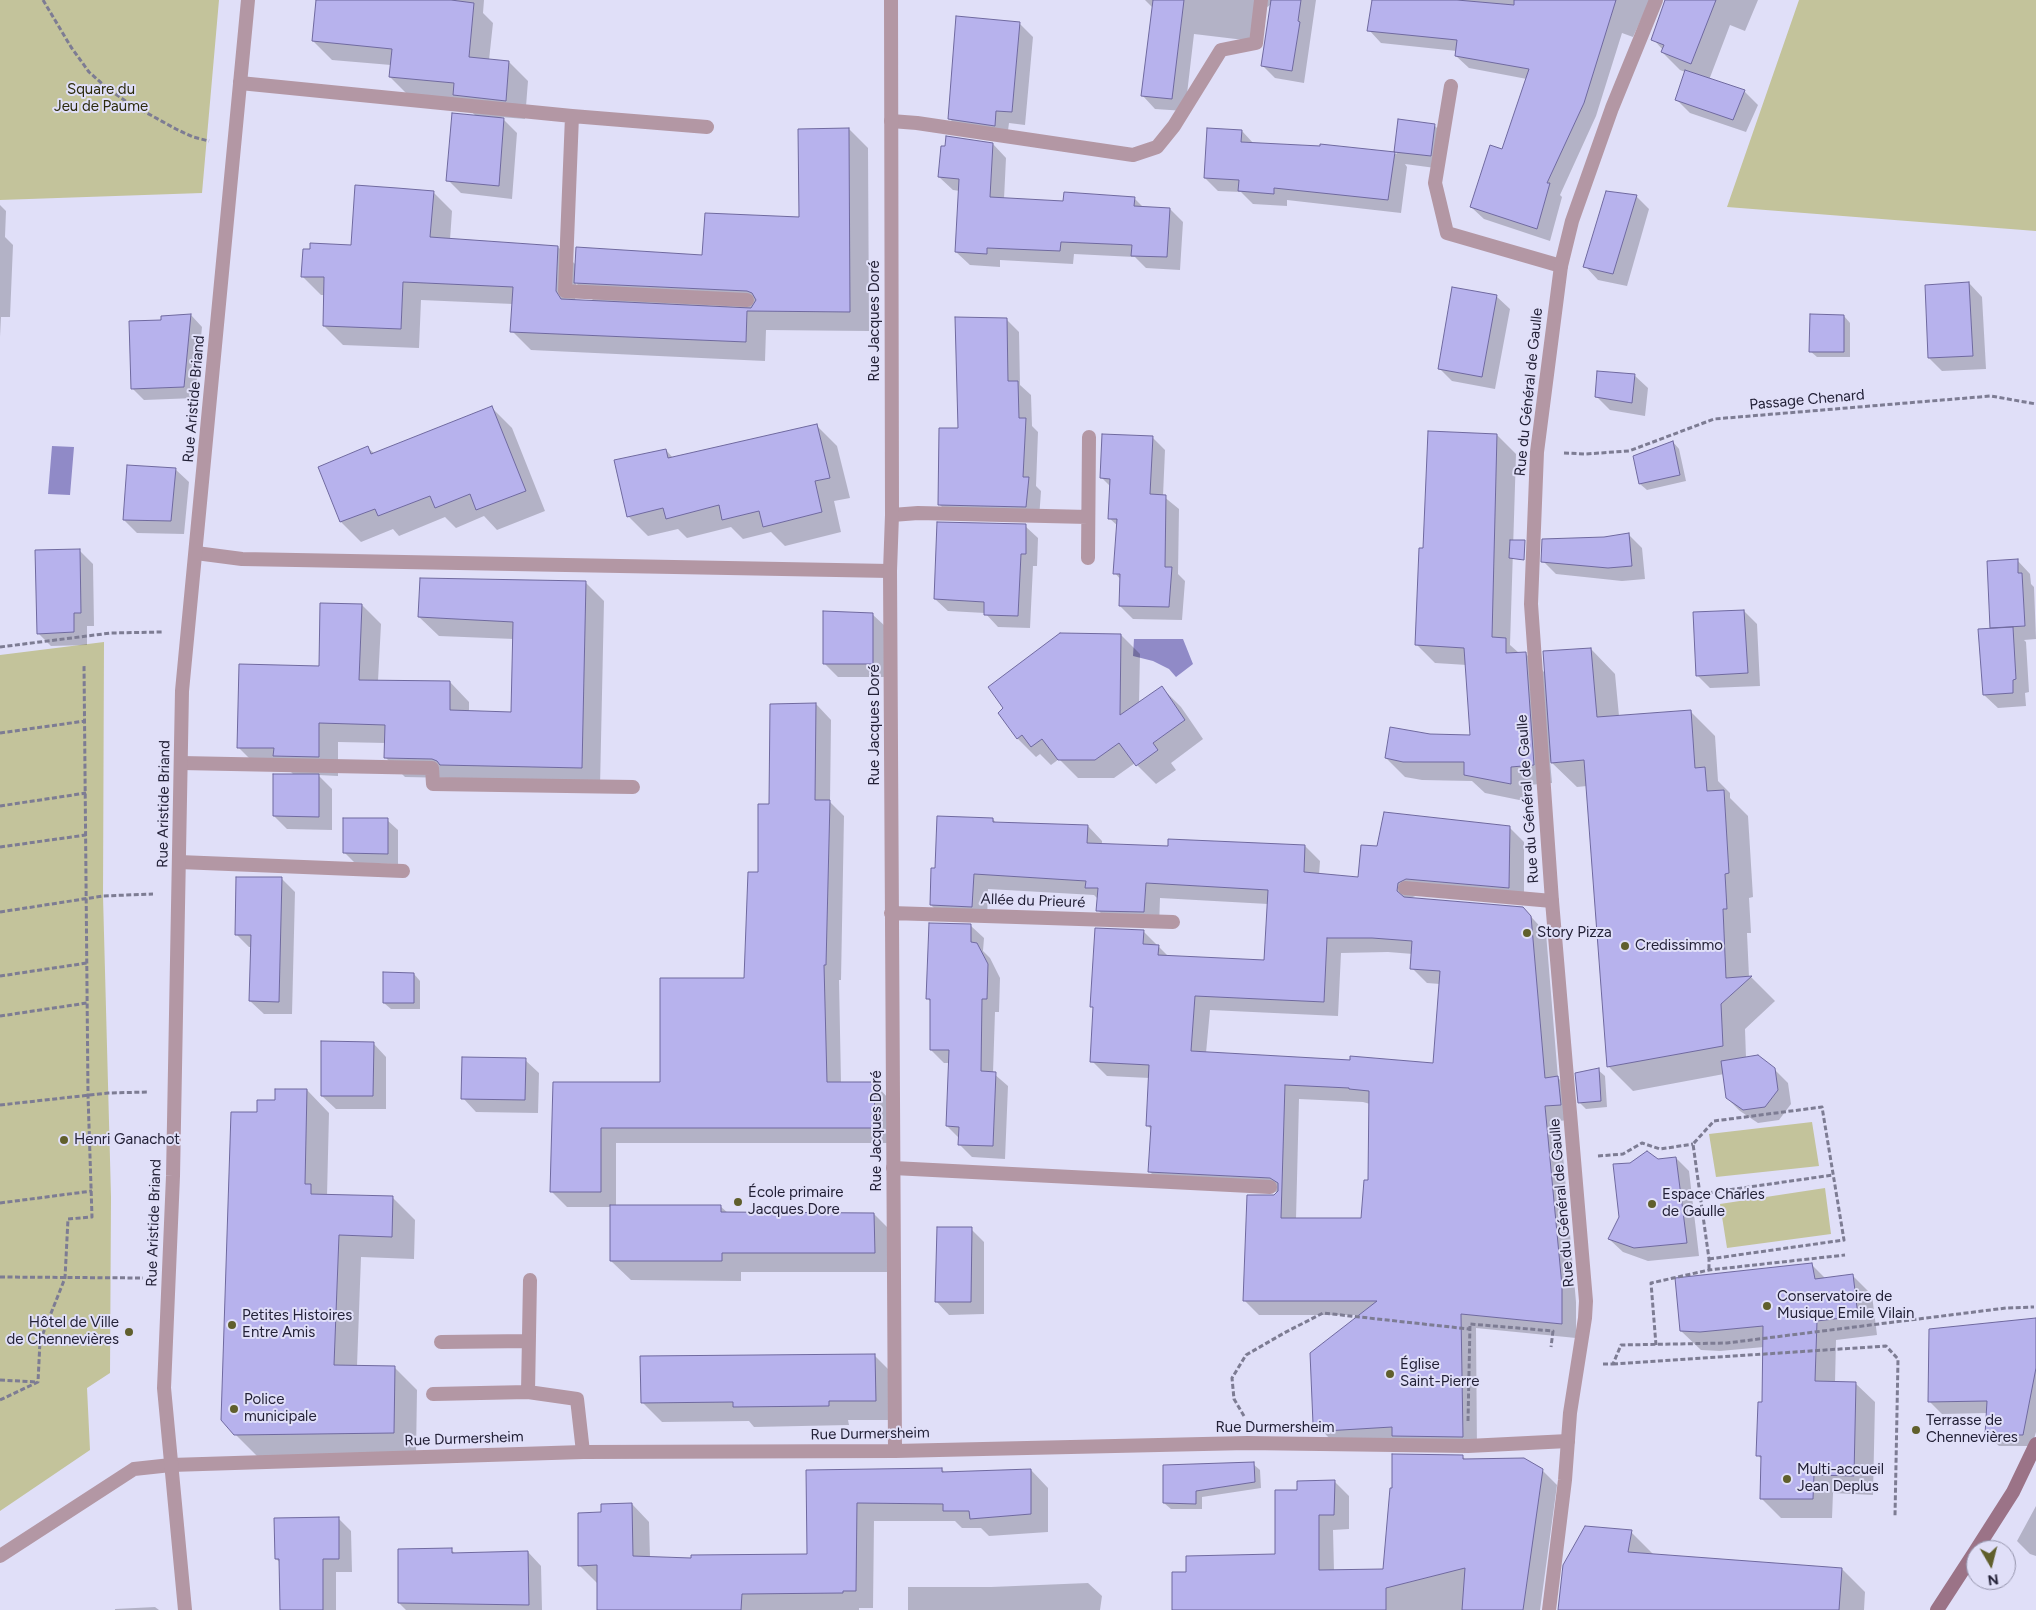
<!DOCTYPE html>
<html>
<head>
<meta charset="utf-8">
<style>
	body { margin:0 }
	#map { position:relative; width:2036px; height:1610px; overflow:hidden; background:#e0dff8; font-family:Figtree,sans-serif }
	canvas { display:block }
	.north { position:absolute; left:1966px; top:1540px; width:50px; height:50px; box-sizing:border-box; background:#e0dff8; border:1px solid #9493ab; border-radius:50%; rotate:172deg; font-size:14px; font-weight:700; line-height:20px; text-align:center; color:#232137 }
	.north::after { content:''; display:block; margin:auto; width:18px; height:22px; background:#605f2c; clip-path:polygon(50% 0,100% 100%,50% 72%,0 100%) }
</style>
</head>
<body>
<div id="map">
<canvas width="2036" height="1610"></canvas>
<div class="north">N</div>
</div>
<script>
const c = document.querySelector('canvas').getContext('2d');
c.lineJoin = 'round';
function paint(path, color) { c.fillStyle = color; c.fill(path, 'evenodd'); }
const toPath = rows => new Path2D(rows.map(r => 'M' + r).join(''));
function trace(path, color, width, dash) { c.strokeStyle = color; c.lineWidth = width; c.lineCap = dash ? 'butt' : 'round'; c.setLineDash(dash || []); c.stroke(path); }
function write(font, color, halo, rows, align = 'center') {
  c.font = font + ' Figtree,sans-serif'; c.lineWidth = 4; c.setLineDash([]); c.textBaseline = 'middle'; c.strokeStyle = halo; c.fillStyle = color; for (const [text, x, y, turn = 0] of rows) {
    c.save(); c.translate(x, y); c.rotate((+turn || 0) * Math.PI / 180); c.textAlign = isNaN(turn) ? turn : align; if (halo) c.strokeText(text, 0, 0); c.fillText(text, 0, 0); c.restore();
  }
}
paint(toPath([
	[0,0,219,0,202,193,0,200],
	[1799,0,2036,0,2036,231,1727,207],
	[104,642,103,896,111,1197,110,1373,87,1388,90,1450,0,1511,0,655],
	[1812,1122,1819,1166,1716,1177,1709,1134],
	[1825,1188,1831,1234,1727,1248,1720,1204]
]), '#c3c39b');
paint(toPath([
	[52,446,74,447,70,495,48,494],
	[1134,639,1183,639,1193,664,1176,677,1169,669,1153,661,1133,656]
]), '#908ac7');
paint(toPath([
	[317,0,484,0,483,13,493,23,489,60,509,62,528,81,525,119,501,117,517,133,512,199,461,193,448,180,476,116,460,101,409,96,390,77,391,65,332,60,313,41],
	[1145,0,1316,0,1304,83,1275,78,1263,66,1270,5,1266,8,1261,42,1194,34,1185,111,1155,109,1143,96,1153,8],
	[1374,0,1650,0,1633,37,1622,33,1596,116,1560,195,1562,197,1550,241,1484,219,1471,207,1503,150,1527,79,1469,68,1456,56,1457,51,1381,43,1369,30],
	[1666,0,1758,0,1745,31,1730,25,1709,80,1745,92,1758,105,1746,132,1690,113,1676,99,1685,72,1680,70,1662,52,1663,50,1653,39],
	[1019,23,1033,37,1025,125,1009,123,1007,138,962,132,949,118],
	[1434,125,1447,138,1443,169,1405,164,1407,167,1401,213,1287,200,1287,206,1253,204,1241,192,1218,191,1205,178,1242,131,1254,144,1321,147,1321,145,1397,154,1395,151],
	[849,129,868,148,869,331,766,330,765,361,531,350,512,331,513,304,421,300,419,348,343,345,324,326,325,295,321,295,302,276,352,247,433,192,452,211,450,240,558,247,576,265,703,256,800,219],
	[576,283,595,302,575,301],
	[993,144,1006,158,1004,199,1064,203,1134,198,1144,208,1170,209,1183,222,1180,270,1146,268,1135,257,1074,254,1073,264,1000,260,1000,267,970,265,956,252,960,191,953,190,939,177],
	[1636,196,1649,209,1627,286,1598,280,1585,266],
	[0,205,6,211,5,237,13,245,10,317,1,317,0,337],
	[1969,283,1982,297,1986,369,1942,371,1929,358],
	[1496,296,1510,309,1495,389,1452,381,1439,368],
	[191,315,202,327,195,398,144,400,132,388,162,321],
	[1844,316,1850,323,1850,357,1817,357,1810,351],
	[1006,319,1019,332,1020,385,1031,395,1032,426,1038,432,1036,486,1041,491,1039,519,952,517,939,504,959,430],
	[1634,375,1648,388,1645,416,1610,410,1596,396],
	[492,408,512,428,545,511,497,530,484,516,456,528,445,517,399,536,393,529,361,542,341,522,368,448,375,454],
	[817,426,837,446,850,498,834,501,841,532,785,546,771,532,743,539,731,527,687,538,678,529,648,536,628,516,666,450,673,458],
	[1497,435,1516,454,1510,645,1519,653,1525,653,1546,674,1591,649,1615,674,1619,716,1691,712,1715,736,1718,781,1730,793,1730,798,1748,816,1753,897,1749,898,1751,933,1747,933,1749,977,1751,977,1775,1001,1745,1029,1746,1058,1774,1069,1788,1083,1791,1104,1779,1120,1758,1123,1740,1111,1727,1098,1724,1074,1633,1091,1608,1066,1587,786,1577,787,1550,761,1552,783,1529,785,1529,802,1485,793,1472,781,1422,780,1405,777,1386,758,1430,735,1471,736,1467,665,1435,663,1416,644,1425,549],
	[1152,437,1165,450,1163,496,1179,509,1178,574,1185,581,1182,620,1133,619,1120,606,1121,580,1115,573,1118,526,1109,518,1111,487,1102,478],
	[1673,442,1679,449,1686,481,1647,490,1640,484,1634,457],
	[175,469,189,482,184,534,137,533,124,520],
	[1025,526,1038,538,1037,566,1033,566,1030,628,998,627,985,613,948,611,935,599],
	[1629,535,1642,548,1645,579,1622,581,1556,574,1543,561,1604,538],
	[79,550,93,564,94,626,87,626,87,645,51,646,38,633],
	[2017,560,2030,574,2031,584,2034,587,2036,639,2024,640,2026,642,2029,692,2025,693,2026,706,1998,708,1984,695,1993,629,1991,627],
	[585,582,604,601,600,787,452,778,405,777,386,758,386,743,338,742,338,776,318,775,332,789,332,830,287,829,274,816,294,775,286,767,257,766,238,747,320,667,362,605,381,624,378,681,450,682,469,702,469,712,512,713,514,639,439,636,419,617],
	[1744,611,1757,624,1760,686,1710,688,1697,675],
	[872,614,886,627,886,677,838,677,824,663],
	[1121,635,1140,654,1139,703,1162,688,1181,707,1203,739,1171,763,1176,770,1156,784,1135,763,1114,778,1078,778,1059,759,1051,765,1040,754,1036,757,1017,738],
	[816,704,831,720,830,802,844,816,841,980,839,980,841,1083,874,1083,889,1099,889,1143,616,1143,616,1207,720,1206,728,1213,874,1214,894,1234,894,1272,741,1272,741,1281,631,1280,611,1261,612,1207,567,1207,551,1191,554,1083,662,1083,745,979,759,874,770,805],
	[993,819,996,823,1088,826,1102,841,1102,845,1169,847,1305,846,1320,861,1319,875,1360,878,1378,848,1509,827,1524,842,1524,903,1421,894,1410,898,1523,908,1546,933,1558,1078,1573,1092,1575,1119,1560,1121,1576,1302,1576,1338,1476,1328,1477,1452,1330,1439,1315,1423,1360,1315,1259,1315,1244,1300,1274,1196,1278,1192,1165,1187,1150,1172,1152,1130,1147,1125,1150,1078,1107,1076,1092,1061,1094,1009,1092,1006,1143,931,1169,957,1265,961,1268,904,1160,898,1159,927,1112,925,1098,910,1098,899,1094,895,988,889,987,921,946,920,931,905,936,870],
	[1388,952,1413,954,1412,968,1427,983,1440,984,1435,1064,1206,1053,1210,1010,1338,1016,1341,953],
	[1299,1099,1363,1102,1370,1104,1369,1182,1362,1219,1296,1219],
	[387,820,398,830,398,864,355,863,344,852],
	[282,879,295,892,292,1014,264,1014,250,1001,252,947,249,947,236,934],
	[971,926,984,938,983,951,990,958,1000,978,999,1012,995,1012,993,1073,1008,1086,1005,1159,972,1157,959,1144,959,1138,947,1126,950,1063,944,1063,931,1050,931,1002,928,999],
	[414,974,420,981,420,1009,391,1009,384,1003],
	[373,1043,386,1057,386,1109,336,1109,322,1096],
	[525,1060,539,1073,538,1113,476,1112,463,1098],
	[1598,1070,1605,1076,1607,1107,1586,1109,1579,1102],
	[307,1090,329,1113,327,1196,392,1197,415,1220,414,1259,361,1257,357,1366,394,1367,417,1390,416,1455,258,1457,235,1434,258,1114,277,1102],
	[1676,1158,1689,1171,1699,1256,1648,1261,1623,1252,1609,1239,1620,1217,1658,1160],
	[971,1229,984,1242,984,1314,949,1315,936,1301],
	[1812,1265,1826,1279,1853,1276,1872,1295,1877,1335,1836,1340,1835,1383,1855,1383,1875,1402,1873,1495,1833,1493,1832,1518,1781,1518,1762,1499,1762,1460,1758,1455,1763,1403,1764,1347,1720,1351,1701,1350,1681,1331],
	[2036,1324,2036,1432,2032,1446,1999,1446,1987,1434,1988,1413,1942,1414,1930,1402],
	[875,1356,895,1376,895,1420,848,1420,849,1425,754,1427,749,1421,662,1422,642,1402],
	[1462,1456,1467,1461,1542,1470,1557,1485,1540,1610,1173,1610,1187,1573,1276,1556,1298,1491,1334,1481,1349,1496,1349,1529,1333,1530,1334,1571,1384,1570,1393,1490],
	[1253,1464,1260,1470,1261,1488,1202,1497,1202,1509,1171,1509,1164,1503],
	[942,1469,945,1473,1031,1470,1048,1488,1048,1532,989,1536,981,1528,962,1528,955,1521,874,1521,873,1608,859,1608,859,1610,599,1610,597,1583,580,1566,603,1513,632,1504,649,1522,650,1557,692,1559,808,1556,808,1471],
	[2036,1506,2036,1556,2030,1554,2017,1541],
	[338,1518,351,1531,352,1572,336,1572,336,1610,281,1610,281,1563,276,1559],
	[1631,1532,1654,1555,1842,1569,1865,1592,1864,1610,1562,1610],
	[451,1550,456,1554,528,1552,541,1566,542,1610,406,1610,399,1603],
	[1088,1583,1102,1596,1100,1610,908,1610,908,1587,991,1587],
	[155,1607,159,1610,115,1610,115,1609]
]), '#0003');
const building = toPath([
	[316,0,451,0,474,3,469,57,509,61,506,101,453,95,454,83,389,77,392,49,312,41,316,0],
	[1153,0,1184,0,1172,99,1141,96,1153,0],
	[1271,0,1301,0,1298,21,1300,22,1292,71,1261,66,1271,0],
	[1372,0,1457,0,1514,5,1514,0,1616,0,1584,103,1547,183,1550,183,1537,229,1470,207,1490,145,1502,149,1529,69,1455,56,1457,40,1367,31,1372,0],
	[1665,0,1716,0,1691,64,1661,52,1664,45,1651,40,1665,0],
	[956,16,1020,22,1012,112,996,111,995,126,948,119,956,16],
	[1685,70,1745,90,1733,120,1675,100,1685,70],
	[452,113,504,118,499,186,446,181,452,113],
	[1398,119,1435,124,1431,156,1394,152,1398,119],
	[849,128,850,312,747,311,746,342,510,332,513,287,403,282,401,329,323,326,324,277,301,277,303,249,310,249,310,243,351,245,355,185,397,188,434,191,430,237,558,246,556,291,561,299,751,308,756,300,752,293,747,291,574,283,576,247,702,255,705,213,799,217,798,129,849,128],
	[1207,128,1242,130,1241,142,1320,146,1320,144,1395,152,1388,200,1274,188,1274,194,1238,191,1239,180,1204,178,1207,128],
	[946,136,993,143,990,197,1063,201,1064,192,1135,197,1134,206,1170,208,1167,257,1131,256,1132,245,1061,242,1060,251,987,248,987,254,955,252,959,179,938,177,941,146,945,146,946,136],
	[1606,191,1637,195,1613,274,1583,267,1606,191],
	[1969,282,1973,356,1928,358,1925,285,1969,282],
	[1452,287,1497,295,1482,377,1438,369,1452,287],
	[191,314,184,387,131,389,129,321,161,320,161,316,191,314],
	[1810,314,1844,315,1844,352,1809,352,1810,314],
	[955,317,1007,318,1008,381,1018,381,1019,418,1026,418,1023,477,1029,477,1026,507,938,505,939,428,958,428,955,317],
	[1597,371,1635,374,1632,403,1595,397,1597,371],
	[492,406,526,491,476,510,470,494,435,508,430,496,378,516,375,509,340,522,318,467,368,446,371,454,492,406],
	[817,424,830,478,815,481,822,512,763,527,759,511,722,520,719,505,666,519,663,508,627,517,614,460,666,449,668,458,817,424],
	[1428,431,1497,434,1492,637,1506,638,1506,653,1526,652,1534,765,1511,767,1511,784,1464,775,1464,762,1403,762,1385,758,1390,727,1430,734,1470,735,1464,648,1415,645,1419,548,1423,548,1428,431],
	[1102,434,1153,436,1150,494,1166,495,1165,567,1172,567,1169,607,1119,606,1120,574,1113,574,1117,519,1108,519,1110,479,1100,478,1102,434],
	[1673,441,1680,475,1639,484,1633,456,1673,441],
	[127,465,176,468,171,521,123,520,127,465],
	[937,522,1026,524,1026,554,1021,554,1018,616,984,615,984,602,934,599,937,522],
	[1629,533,1632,566,1608,568,1541,562,1542,539,1604,537,1629,533],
	[1510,540,1525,540,1524,560,1509,558,1510,540],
	[80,549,81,613,74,613,74,632,37,634,35,550,80,549],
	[2018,559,2018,573,2022,573,2025,626,1990,628,1987,561,2018,559],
	[420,578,586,581,582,768,440,765,437,761,432,759,384,758,385,725,319,723,319,757,273,756,274,748,237,748,239,664,319,666,320,603,362,604,359,680,450,681,450,710,511,712,513,622,418,617,420,578],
	[1744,610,1748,673,1696,676,1693,612,1744,610],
	[823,611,873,613,873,664,823,664,823,611],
	[2013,627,2016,679,2013,680,2013,693,1983,695,1978,629,2013,627],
	[1060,633,1121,634,1120,715,1162,686,1185,720,1153,743,1158,750,1136,766,1119,743,1095,760,1058,760,1042,739,1031,747,1022,735,1017,739,998,713,1003,708,988,687,1060,633],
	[1591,648,1597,717,1691,710,1695,768,1705,767,1707,791,1724,790,1729,873,1725,874,1727,909,1723,909,1726,978,1752,976,1721,1004,1723,1046,1607,1067,1584,760,1551,763,1543,651,1591,648],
	[816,703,815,800,830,800,826,965,824,965,827,1082,875,1082,874,1128,601,1128,601,1192,550,1192,553,1082,660,1082,660,978,744,978,748,872,758,872,758,804,769,804,770,704,816,703],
	[273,774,319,774,319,817,273,816,273,774],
	[1384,812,1510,826,1509,888,1406,879,1398,883,1397,891,1404,897,1523,907,1531,916,1545,1078,1558,1076,1561,1105,1545,1106,1562,1286,1562,1324,1461,1314,1463,1437,1392,1436,1392,1427,1325,1431,1313,1424,1310,1353,1377,1301,1243,1301,1247,1195,1274,1195,1278,1191,1278,1183,1270,1178,1148,1172,1151,1126,1146,1126,1149,1065,1090,1062,1093,1007,1090,1007,1095,928,1144,930,1143,944,1159,945,1158,955,1264,960,1268,890,1146,883,1144,912,1096,911,1098,888,1085,888,1086,881,974,874,972,907,930,905,931,868,935,868,937,816,993,818,993,822,1088,825,1087,843,1168,846,1168,839,1305,845,1304,872,1358,877,1361,845,1377,846,1384,812],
	[1327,938,1372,938,1412,941,1410,969,1440,971,1433,1063,1350,1056,1350,1060,1191,1051,1195,996,1324,1002,1327,938],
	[1285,1085,1349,1088,1349,1089,1369,1091,1368,1180,1364,1180,1361,1218,1281,1218,1285,1085],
	[343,818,388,818,388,854,343,853,343,818],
	[236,877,282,877,279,1002,249,1001,251,935,235,935,236,877],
	[929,923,971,924,971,942,977,943,988,964,987,999,982,999,981,1071,996,1072,993,1146,958,1145,959,1127,946,1126,949,1050,930,1050,930,999,926,999,929,923],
	[383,972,414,973,414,1003,383,1003,383,972],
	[321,1041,374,1042,373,1096,321,1096,321,1041],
	[1758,1055,1775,1068,1778,1090,1765,1107,1743,1110,1726,1098,1721,1061,1758,1055],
	[462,1057,526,1058,525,1100,461,1099,462,1057],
	[1599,1068,1601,1101,1578,1103,1575,1073,1599,1068],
	[275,1089,307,1089,305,1184,311,1184,311,1194,393,1196,392,1237,339,1235,334,1365,395,1366,394,1433,234,1435,221,1420,231,1112,257,1112,257,1100,275,1100,275,1089],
	[1647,1151,1658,1159,1676,1157,1687,1243,1634,1248,1608,1239,1619,1217,1613,1164,1630,1163,1647,1151],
	[610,1205,721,1205,721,1212,874,1213,875,1253,722,1253,722,1261,610,1261,610,1205],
	[937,1227,972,1227,971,1302,935,1302,937,1227],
	[1812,1263,1815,1279,1853,1274,1858,1316,1817,1321,1815,1381,1856,1382,1854,1476,1814,1475,1813,1499,1760,1499,1761,1456,1756,1456,1758,1402,1762,1402,1763,1326,1700,1332,1680,1331,1675,1278,1812,1263],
	[2036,1318,2036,1368,2023,1435,1985,1435,1987,1401,1928,1402,1929,1329,2036,1318],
	[875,1354,876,1401,829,1401,829,1406,733,1407,733,1402,641,1403,640,1356,875,1354],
	[1392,1454,1463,1455,1463,1459,1524,1458,1543,1469,1523,1610,1462,1610,1465,1568,1386,1588,1386,1610,1172,1610,1172,1572,1186,1572,1186,1556,1275,1554,1275,1490,1297,1490,1297,1481,1335,1480,1334,1515,1319,1515,1319,1570,1383,1569,1390,1488,1392,1488,1392,1454],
	[1254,1462,1255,1482,1196,1491,1196,1504,1163,1503,1163,1465,1254,1462],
	[942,1468,942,1472,1031,1469,1031,1514,970,1519,969,1511,943,1511,943,1504,857,1503,856,1591,843,1591,843,1593,742,1594,741,1610,597,1610,597,1565,578,1566,578,1513,601,1512,601,1504,632,1503,633,1556,691,1558,691,1555,807,1554,806,1470,942,1468],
	[339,1517,339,1559,323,1559,323,1610,280,1610,279,1559,275,1559,274,1518,339,1517],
	[1585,1526,1632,1530,1628,1552,1842,1568,1839,1610,1558,1610,1563,1565,1585,1526],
	[452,1548,452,1553,528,1551,529,1605,398,1603,398,1549,452,1548]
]);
paint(building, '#b7b2ed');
trace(building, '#6f699f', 1);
trace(toPath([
	[43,0,71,47,89,72,107,88,127,102,176,129,193,137,209,141],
	[1564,453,1585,454,1629,451,1714,419,1991,396,2036,404],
	[0,647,111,633,162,632],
	[0,733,85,721],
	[0,806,86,793],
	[0,847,86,835],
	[0,912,103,896,153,894],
	[0,976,87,963],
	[0,1016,87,1003],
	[0,1105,108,1093,149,1092],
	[1598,1156,1623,1154,1642,1143,1660,1149,1693,1144],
	[1700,1194,1833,1175],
	[0,1203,92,1191],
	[1709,1259,1844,1240,1822,1107,1714,1121,1693,1144,1709,1259,1709,1270],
	[0,1277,143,1278],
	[1656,1345,1651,1283,1709,1270,1845,1255],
	[1603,1364,1613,1364,1621,1345,1727,1343,2006,1308,2034,1307],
	[1613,1364,1886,1346,1898,1359,1895,1516],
	[0,1380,37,1382],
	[0,1400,38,1382,40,1341,65,1278,68,1219,92,1217,88,1095,84,664],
	[1244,1416,1234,1399,1232,1378,1246,1355,1284,1333,1323,1313,1469,1329],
	[1468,1421,1470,1324,1553,1331,1551,1347]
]), '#7d7c93', 3, [5, 2.5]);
trace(toPath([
	[240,83,572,116,707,127],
	[1451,86,1435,183,1447,233,1561,266],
	[572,116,565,291,747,300],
	[891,121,917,123,1133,155,1157,147,1174,126,1221,50,1256,43,1261,0],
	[892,515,918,513,1088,517],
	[196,553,242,559,890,571],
	[1088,558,1089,437],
	[181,763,432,768,433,784,633,787],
	[179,862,403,871],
	[1405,888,1552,901],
	[893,1168,1270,1187],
	[530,1280,528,1392,577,1399,583,1452],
	[441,1342,529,1341],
	[433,1394,528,1392]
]), '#b397a4', 14);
trace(toPath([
	[891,0,892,515,890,571,895,1451],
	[891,913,1173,922],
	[0,1556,134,1469,171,1465,583,1452,895,1451,1247,1443,1468,1446,1568,1441]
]), '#b397a4', 14);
trace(toPath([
	[185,1610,164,1388,173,1176,182,691,248,0],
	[1549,1610,1565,1480,1570,1413,1585,1318,1586,1301,1552,901,1531,604,1537,452,1561,266,1572,221,1612,108,1656,0]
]), '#b397a4', 14);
trace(toPath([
	[1976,1550,2013,1492,2036,1444],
	[1937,1610,1976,1550]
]), '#9b7387', 14);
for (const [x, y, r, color] of [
	[1527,933,5,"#605f2c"],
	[1625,946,5,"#605f2c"],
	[64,1140,5,"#605f2c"],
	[738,1202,5,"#605f2c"],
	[1652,1204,5,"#605f2c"],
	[1767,1306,5,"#605f2c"],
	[232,1325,5,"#605f2c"],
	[129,1332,5,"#605f2c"],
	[1390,1374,5,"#605f2c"],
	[234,1409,5,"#605f2c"],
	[1916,1430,5,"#605f2c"],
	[1787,1479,5,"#605f2c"]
]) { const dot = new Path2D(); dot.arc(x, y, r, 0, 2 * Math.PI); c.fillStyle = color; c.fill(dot); trace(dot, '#e0dff8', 2); }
write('15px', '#2c2b0c', '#e0dff8', [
	["Square du",101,90],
	["Jeu de Paume",101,107]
]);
write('15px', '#232137', '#e0dff8', [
	["Rue Jacques Doré",875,321,-90],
	["Rue du Général de Gaulle",1529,392,-84],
	["Rue Aristide Briand",194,399,-85],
	["Passage Chenard",1807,400,-5],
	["Rue Jacques Doré",875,725,-90],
	["Rue du Général de Gaulle",1528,799,-94],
	["Rue Aristide Briand",164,804,-89],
	["Allée du Prieuré",1033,901,2],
	["Rue Jacques Doré",877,1131,-90],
	["Rue du Général de Gaulle",1562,1203,-95],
	["Rue Aristide Briand",154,1223,-88],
	["Rue Durmersheim",1275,1428],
	["Rue Durmersheim",870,1434,-1],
	["Rue Durmersheim",464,1439,-2]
]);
write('15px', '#232137', '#e0dff8', [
	["Story Pizza",1537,933],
	["Credissimmo",1635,946],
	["Henri Ganachot",74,1140],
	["École primaire",748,1193],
	["Jacques Dore",748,1210],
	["Espace Charles",1662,1195],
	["de Gaulle",1662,1212],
	["Conservatoire de",1777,1297],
	["Musique Emile Vilain",1777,1314],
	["Petites Histoires",242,1316],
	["Entre Amis",242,1333],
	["Hôtel de Ville",119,1323,"right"],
	["de Chennevières",119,1340,"right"],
	["Église",1400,1365],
	["Saint-Pierre",1400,1382],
	["Police",244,1400],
	["municipale",244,1417],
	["Terrasse de",1926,1421],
	["Chennevières",1926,1438],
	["Multi-accueil",1797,1470],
	["Jean Deplus",1797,1487]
], 'left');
</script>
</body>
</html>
